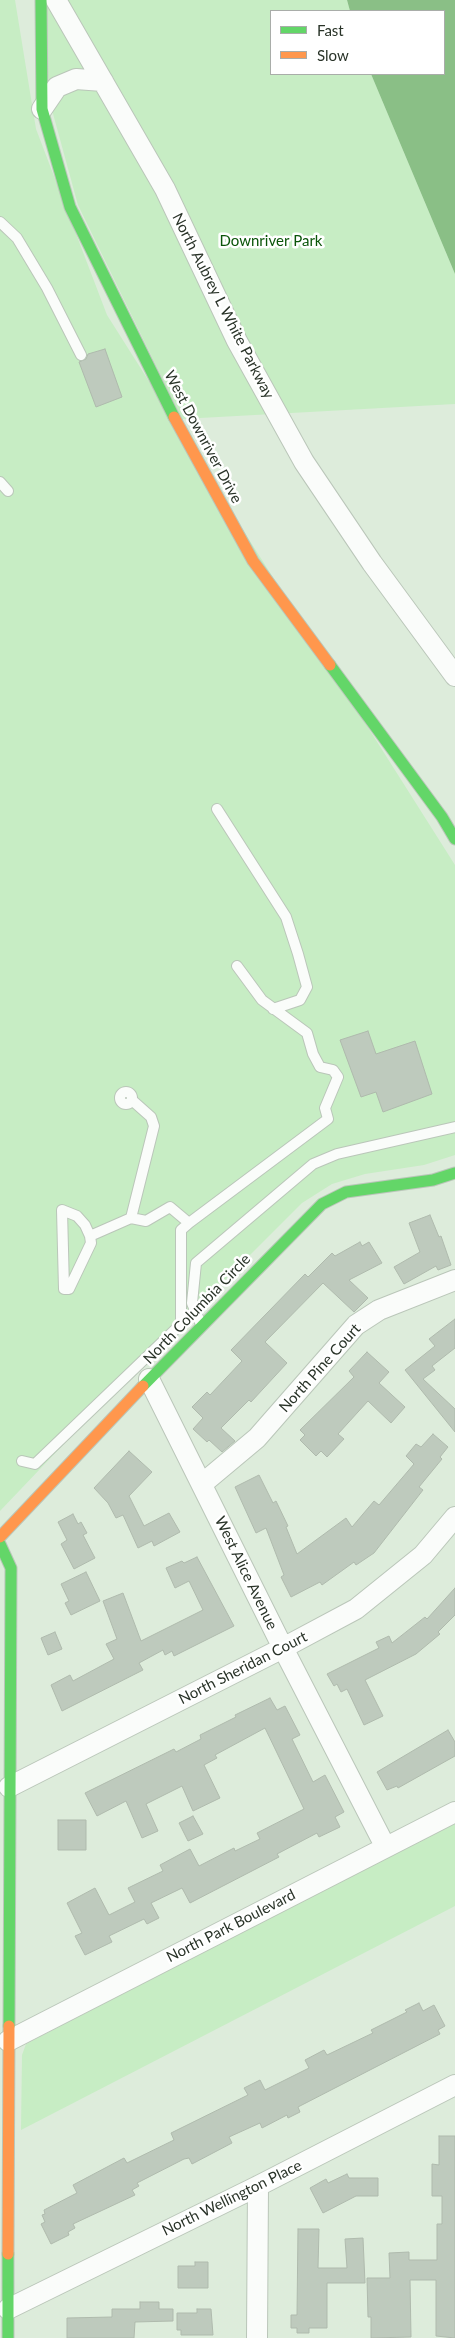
<!DOCTYPE html>
<html>
<head>
<meta charset="utf-8">
<style>
	body { margin:0 }
	#map { position:relative; width:455px; height:2338px; overflow:hidden; background:#ddecdb; font-family:Lato,sans-serif }
	canvas { display:block }
	.legend { position:absolute; left:270px; top:10px; width:175px; height:65px; box-sizing:border-box; background:#fff; border:1px solid #a9ada9; margin:0; padding:6px 9px; list-style:none; font-size:15px; color:#293328 }
	.legend li { display:flex; align-items:center; gap:10px; height:25px }
	.legend b { width:25px; border:1px solid #a9ada9 }
</style>
</head>
<body>
<div id="map">
<canvas width="455" height="2338"></canvas>
<ul class="legend">
<li><b style="height:6px;background:#63d668"></b>Fast</li>
<li><b style="height:6px;background:#ff974d"></b>Slow</li>
</ul>
</div>
<script>
const c = document.querySelector('canvas').getContext('2d');
c.lineJoin = 'round';
function paint(path, color) { c.fillStyle = color; c.fill(path, 'evenodd'); }
const toPath = rows => new Path2D(rows.map(r => 'M' + r).join(''));
function trace(path, color, width, dash) { c.strokeStyle = color; c.lineWidth = width; c.lineCap = dash ? 'butt' : 'round'; c.setLineDash(dash || []); c.stroke(path); }
function write(font, color, halo, rows, align = 'center') {
  c.font = font + ' Lato,sans-serif'; c.lineWidth = 5; c.setLineDash([]); c.textBaseline = 'middle'; c.strokeStyle = halo; c.fillStyle = color; for (const [text, x, y, turn = 0] of rows) {
    c.save(); c.translate(x, y); c.rotate((+turn || 0) * Math.PI / 180); c.textAlign = isNaN(turn) ? turn : align; if (halo) c.strokeText(text, 0, 0); c.fillText(text, 0, 0); c.restore();
  }
}
paint(toPath([
	[0,0,15,0,36,129,107,315,455,865,455,1155,424,1165,365,1174,332,1184,302,1203,121,1384,0,1511],
	[39,0,347,0,350,11,271,11,271,74,371,74,455,274,455,404,182,419,78,205,52,110],
	[455,1822,455,1906,21,2130,22,2055,26,2044]
]), '#c7edc4');
paint(toPath([
	[347,0,455,0,455,274,371,74,444,74,444,11,350,11]
]), '#8abf86');
const building = toPath([
	[105,349,122,397,96,407,79,362,86,359,88,354,105,349],
	[368,1031,376,1054,415,1041,432,1094,383,1112,376,1092,361,1097,340,1040,368,1031],
	[430,1215,439,1237,441,1236,451,1265,438,1270,436,1266,404,1284,394,1267,420,1252,409,1223,430,1215],
	[360,1242,362,1246,369,1242,382,1263,349,1280,368,1298,354,1312,323,1283,265,1342,287,1363,251,1402,249,1400,221,1428,235,1441,222,1452,209,1440,207,1442,193,1429,203,1418,192,1407,207,1392,210,1395,242,1361,231,1350,305,1274,308,1277,332,1253,335,1256,360,1242],
	[455,1319,455,1348,432,1366,435,1370,423,1379,455,1409,455,1432,405,1370,435,1346,429,1339,455,1319],
	[367,1352,389,1372,379,1383,405,1407,391,1423,368,1401,338,1434,344,1439,327,1457,321,1451,316,1456,300,1440,305,1435,300,1430,354,1377,349,1371,367,1352],
	[433,1434,448,1447,440,1457,442,1459,419,1487,423,1490,374,1553,356,1565,354,1562,322,1585,320,1582,291,1597,281,1577,284,1575,266,1528,256,1533,235,1487,259,1475,273,1503,276,1501,288,1526,286,1527,297,1554,346,1518,352,1527,374,1501,379,1505,414,1464,406,1456,416,1444,421,1447,433,1434],
	[129,1451,152,1472,129,1496,144,1526,169,1513,180,1532,154,1546,152,1541,138,1548,123,1515,116,1518,108,1503,94,1488,129,1451],
	[73,1514,78,1524,81,1522,87,1533,83,1535,95,1558,74,1569,61,1544,67,1540,58,1522,73,1514],
	[197,1557,234,1626,174,1656,172,1651,165,1655,163,1650,139,1663,143,1670,62,1711,51,1685,70,1675,73,1681,114,1659,106,1644,117,1639,103,1601,123,1593,141,1641,203,1610,189,1581,175,1588,166,1568,182,1561,184,1563,197,1557],
	[86,1572,100,1601,71,1615,65,1603,69,1601,61,1584,86,1572],
	[455,1588,455,1615,438,1632,440,1634,416,1654,365,1680,383,1716,364,1725,347,1689,341,1692,337,1684,334,1686,327,1674,379,1648,376,1642,389,1636,392,1643,425,1617,427,1619,455,1588],
	[55,1632,62,1649,48,1655,41,1638,55,1632],
	[270,1698,277,1710,285,1706,300,1735,292,1739,313,1782,325,1775,344,1812,335,1817,340,1827,319,1837,317,1833,277,1854,279,1857,190,1903,182,1888,151,1903,159,1918,147,1924,144,1919,109,1936,112,1942,85,1955,75,1936,82,1933,67,1903,95,1888,109,1915,135,1902,128,1888,163,1871,160,1865,190,1849,199,1866,234,1848,235,1851,260,1839,257,1833,304,1809,265,1728,215,1755,217,1758,204,1765,220,1798,193,1811,182,1786,146,1804,158,1831,142,1838,126,1801,97,1816,85,1793,174,1749,176,1752,201,1739,200,1735,236,1717,235,1715,270,1698],
	[448,1730,455,1742,455,1756,398,1788,397,1786,387,1790,377,1772,448,1730],
	[193,1816,203,1834,188,1841,179,1823,193,1816],
	[58,1820,86,1820,86,1850,58,1850,58,1820],
	[419,2003,423,2011,434,2005,445,2026,438,2030,440,2034,298,2107,300,2112,288,2118,287,2115,262,2128,260,2123,229,2137,232,2143,192,2164,189,2158,184,2159,137,2183,139,2186,132,2190,135,2195,73,2224,75,2228,68,2232,69,2235,51,2244,41,2224,45,2222,42,2215,45,2214,44,2210,77,2193,73,2185,124,2158,127,2163,174,2140,171,2133,248,2095,244,2088,260,2080,265,2090,309,2068,305,2060,324,2050,327,2055,373,2033,371,2030,407,2012,405,2010,419,2003],
	[439,2136,455,2136,455,2338,436,2336,436,2280,410,2280,411,2337,371,2338,371,2317,368,2317,367,2278,390,2278,389,2253,409,2252,409,2260,437,2260,437,2224,442,2224,442,2196,432,2196,432,2164,439,2165,439,2136],
	[347,2174,349,2178,378,2178,378,2196,356,2196,323,2213,310,2188,326,2179,328,2183,347,2174],
	[298,2229,319,2229,318,2268,347,2268,345,2239,363,2238,365,2283,327,2283,327,2328,309,2328,309,2333,297,2333,297,2328,291,2328,291,2315,297,2315,298,2229],
	[195,2262,208,2262,208,2288,178,2288,178,2266,195,2266,195,2262],
	[140,2302,159,2302,159,2309,173,2309,173,2321,135,2322,134,2338,67,2338,67,2318,112,2317,112,2309,140,2309,140,2302],
	[197,2309,211,2309,213,2335,181,2335,181,2330,177,2330,177,2313,197,2313,197,2309]
]);
paint(building, '#becabd');
trace(building, '#afbaad', 1);
const lane = toPath([
	[0,222,17,238,47,288,81,355],
	[0,482,8,491],
	[217,809,286,917,298,954,307,987,300,1000,273,1009],
	'120 1098a6 6 0 1 1 12 0a6 6 0 1 1-12 0Z',
	[131,1218,146,1221,170,1207,189,1223,328,1119,325,1108,338,1077,333,1070,320,1067,313,1054,307,1033,262,1000,237,966],
	[90,1236,91,1243,69,1289,64,1289,62,1210,77,1216,85,1225,90,1236,131,1218,154,1126,151,1117,133,1101],
	[200,1322,192,1303,196,1263,313,1164,337,1154,455,1127],
	[22,1461,35,1464,181,1324,181,1230,189,1223]
]);
const street = toPath([
	[56,0,165,189,237,341,304,462,372,563,455,676],
	[42,109,57,87,76,79,103,81],
	[149,1379,283,1648,385,1846],
	[202,1484,257,1438,356,1325,379,1310,455,1280],
	[9,1787,283,1648,356,1609,423,1555,455,1517],
	[8,2041,455,1812],
	[8,2309,258,2186,455,2085],
	[257,2338,258,2186]
]);
const fast = toPath([
	[41,0,42,109,70,207,174,417],
	[330,665,442,817,455,839],
	[143,1386,322,1204,346,1192,433,1180,455,1173],
	[0,1544,11,1568,9,2026],
	[8,2338,8,2254]
]);
const slow = toPath([
	[174,417,253,561,330,665],
	[0,1537,143,1386],
	[8,2254,9,2026]
]);
trace(lane, '#bac6b9', 12);
trace(street, '#bac6b9', 22);
trace(fast, '#bac6b9', 13);
trace(slow, '#bac6b9', 13);
trace(lane, '#fafcfa', 10);
trace(street, '#fafcfa', 20);
trace(fast, '#63d668', 11);
trace(slow, '#ff974d', 11);
write('15px', '#0a5509', '#fff', [
	["Downriver Park",271,241]
]);
write('15px', '#293328', '#fff', [
	["North Aubrey L White Parkway",223,306,63],
	["West Downriver Drive",203,437,62],
	["North Columbia Circle",197,1309,-46],
	["North Pine Court",320,1368,-48],
	["West Alice Avenue",246,1573,64],
	["North Sheridan Court",243,1668,-27],
	["North Park Boulevard",231,1926,-27],
	["North Wellington Place",232,2198,-26]
]);
</script>
</body>
</html>
